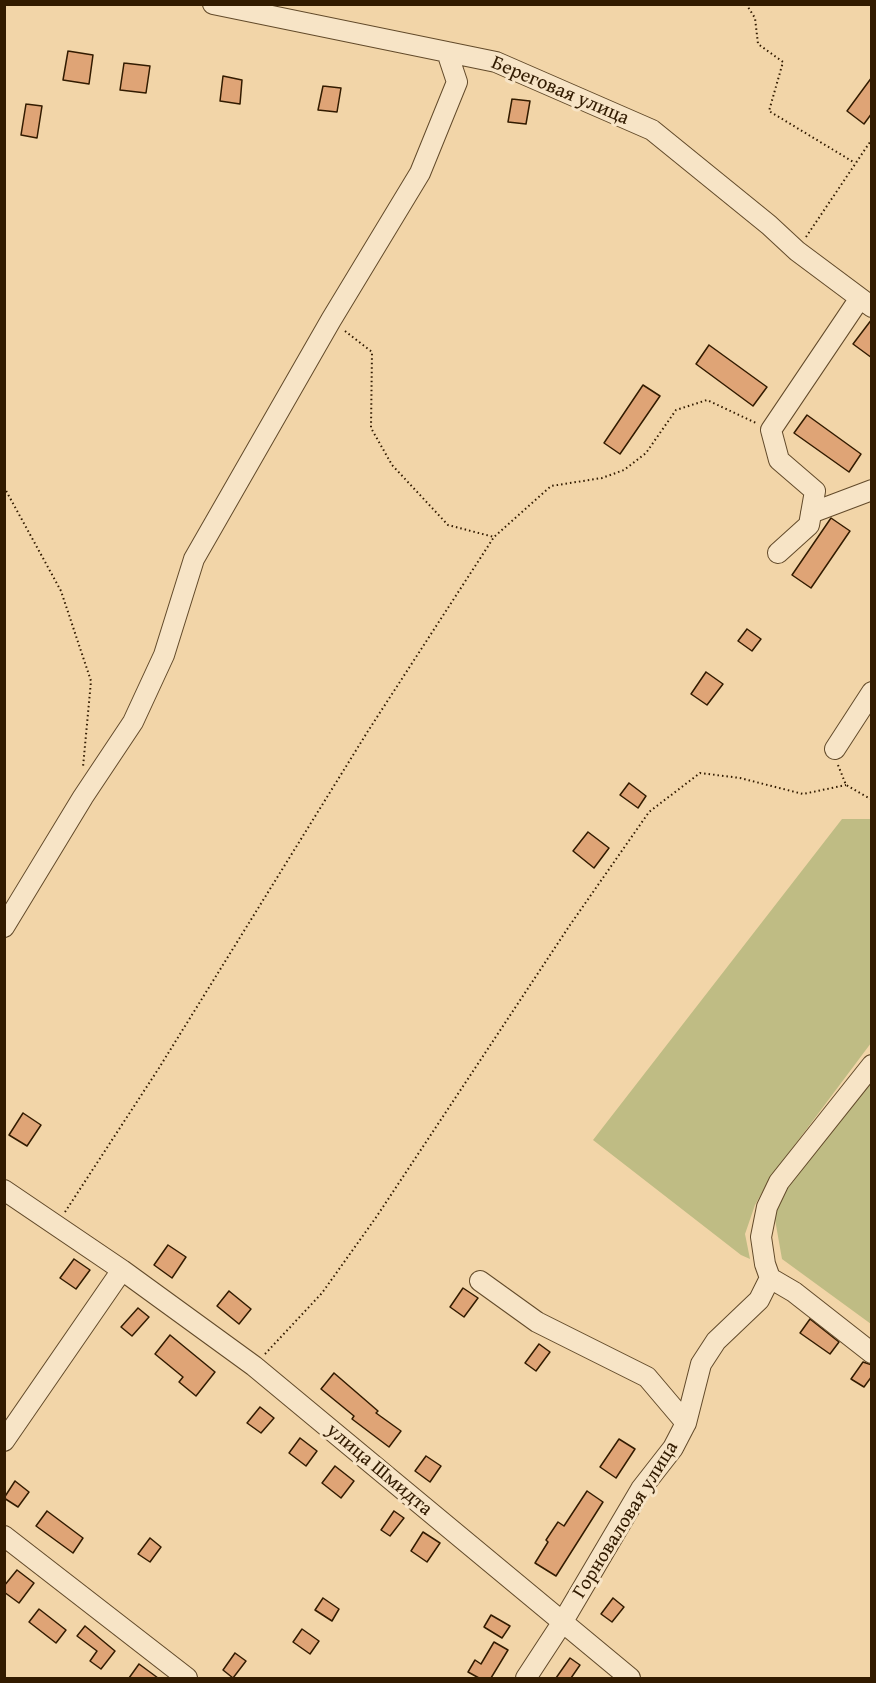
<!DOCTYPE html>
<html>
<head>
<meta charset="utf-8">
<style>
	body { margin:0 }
	#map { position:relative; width:876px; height:1683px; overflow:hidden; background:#f2d5a8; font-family:"Gentium Book Plus",serif }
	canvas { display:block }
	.frame { position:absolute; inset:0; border:6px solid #321b00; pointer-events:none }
</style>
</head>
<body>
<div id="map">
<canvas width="876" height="1683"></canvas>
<div class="frame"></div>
</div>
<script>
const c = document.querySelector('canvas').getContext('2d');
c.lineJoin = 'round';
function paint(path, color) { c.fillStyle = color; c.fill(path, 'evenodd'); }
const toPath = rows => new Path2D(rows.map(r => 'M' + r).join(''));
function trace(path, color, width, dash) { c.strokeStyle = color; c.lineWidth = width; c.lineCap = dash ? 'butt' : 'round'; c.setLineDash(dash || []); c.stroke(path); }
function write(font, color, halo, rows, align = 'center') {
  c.font = font + ' "Gentium Book Plus",serif'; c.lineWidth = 6; c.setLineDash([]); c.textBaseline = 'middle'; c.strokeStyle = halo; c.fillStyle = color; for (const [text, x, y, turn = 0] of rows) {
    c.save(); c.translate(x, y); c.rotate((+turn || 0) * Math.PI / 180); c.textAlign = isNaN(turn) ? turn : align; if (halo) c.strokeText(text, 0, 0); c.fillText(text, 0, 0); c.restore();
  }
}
paint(toPath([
	[842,819,871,819,871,1043,770,1178,755,1205,745,1234,750,1259,741,1255,593,1140],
	[871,1071,871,1324,782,1259,773,1208]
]), '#bfbc84');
const building = toPath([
	[68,51,93,55,89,84,63,80,68,51],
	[124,63,150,66,146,93,120,90,124,63],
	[223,76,242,80,240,104,220,101,223,76],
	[872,77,872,113,864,124,847,111,872,77],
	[323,86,341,88,337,112,318,110,323,86],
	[512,99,530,101,526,124,508,122,512,99],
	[26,104,42,106,37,138,21,135,26,104],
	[872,319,872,358,853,344,872,319],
	[709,345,767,387,753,406,696,364,709,345],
	[643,385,660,396,620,454,604,443,643,385],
	[807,415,861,454,849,472,794,433,807,415],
	[831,518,850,531,811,588,792,575,831,518],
	[747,629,761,639,752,651,738,641,747,629],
	[706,672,723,684,707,705,691,694,706,672],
	[629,783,646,796,638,808,620,795,629,783],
	[588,832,609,848,594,868,573,851,588,832],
	[23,1113,41,1125,27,1146,9,1135,23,1113],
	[168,1245,186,1257,172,1278,154,1265,168,1245],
	[74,1259,90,1270,76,1289,60,1278,74,1259],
	[463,1288,478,1298,464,1317,450,1307,463,1288],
	[229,1291,251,1309,239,1324,217,1306,229,1291],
	[138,1308,149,1317,132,1336,121,1327,138,1308],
	[810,1319,839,1342,830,1354,800,1333,810,1319],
	[170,1335,215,1372,196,1396,179,1382,183,1377,155,1354,170,1335],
	[539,1344,550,1352,536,1371,525,1363,539,1344],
	[863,1362,872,1365,872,1376,864,1387,851,1379,863,1362],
	[334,1373,378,1411,376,1413,401,1431,389,1447,352,1419,354,1416,321,1389,334,1373],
	[260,1407,274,1418,261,1433,247,1423,260,1407],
	[300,1438,317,1451,306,1466,289,1453,300,1438],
	[619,1439,635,1449,616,1478,600,1467,619,1439],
	[426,1456,441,1466,430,1482,415,1471,426,1456],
	[335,1466,354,1481,341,1498,322,1483,335,1466],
	[15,1481,29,1492,18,1507,4,1498,15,1481],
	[587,1491,603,1502,556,1576,535,1563,548,1542,546,1540,558,1522,564,1526,587,1491],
	[47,1511,83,1538,73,1553,36,1526,47,1511],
	[394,1511,404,1518,390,1536,381,1530,394,1511],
	[423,1532,440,1543,427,1562,411,1551,423,1532],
	[150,1538,161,1547,150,1562,138,1554,150,1538],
	[17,1570,34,1583,19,1603,4,1592,4,1586,17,1570],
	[323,1598,339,1609,332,1621,315,1610,323,1598],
	[613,1598,624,1607,612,1622,601,1614,613,1598],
	[39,1609,66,1630,56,1643,29,1622,39,1609],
	[491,1615,510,1626,502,1638,484,1627,491,1615],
	[85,1626,115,1651,101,1669,90,1661,97,1651,77,1636,85,1626],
	[302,1629,319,1641,310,1654,293,1642,302,1629],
	[494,1642,508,1650,491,1678,479,1678,468,1672,475,1660,481,1664,494,1642],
	[235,1653,246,1661,233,1678,223,1670,235,1653],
	[570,1658,580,1665,571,1678,556,1678,570,1658],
	[139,1664,158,1678,129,1678,139,1664]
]);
paint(building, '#dfa476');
trace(building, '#321b00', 1.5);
const minor = toPath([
	[213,4,496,62,652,130,769,225,797,251,872,307],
	[811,513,872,490],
	[778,553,809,525,815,491,779,460,771,430,860,298],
	[835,749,872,692],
	[4,927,83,797,133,722,164,655,194,559,331,320,420,173,457,82,447,52],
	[4,1190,122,1270,254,1366,630,1678],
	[770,1278,794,1292,872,1353],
	[480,1281,537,1322,647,1377,686,1423],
	[4,1441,122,1270],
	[4,1536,187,1678],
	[526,1678,562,1623,641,1489,673,1448,686,1423,701,1364,716,1341,759,1300,770,1278,765,1264,761,1237,767,1207,779,1182,872,1065]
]);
trace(minor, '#624a2a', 22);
trace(toPath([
	[746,4,755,18,758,44,783,62,769,111,855,163],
	[806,237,872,139],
	[345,331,372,352,371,428,392,465,448,525,494,537],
	[4,487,61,591,91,681,83,767],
	[838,765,846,785,872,800],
	[65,1212,159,1068,368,731,494,537,551,486,602,478,624,470,646,453,676,410,707,400,756,423],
	[265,1354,322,1293,377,1216,570,925,649,812,700,773,740,778,803,794,846,785]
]), '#321b00', 2, [1.5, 3]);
trace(minor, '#f7e4c6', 20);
write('20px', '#321b00', '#f7e4c6', [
	["Береговая улица",560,91,23],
	["улица Шмидта",379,1470,40],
	["Горноваловая улица",626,1520,-58]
]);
</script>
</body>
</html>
